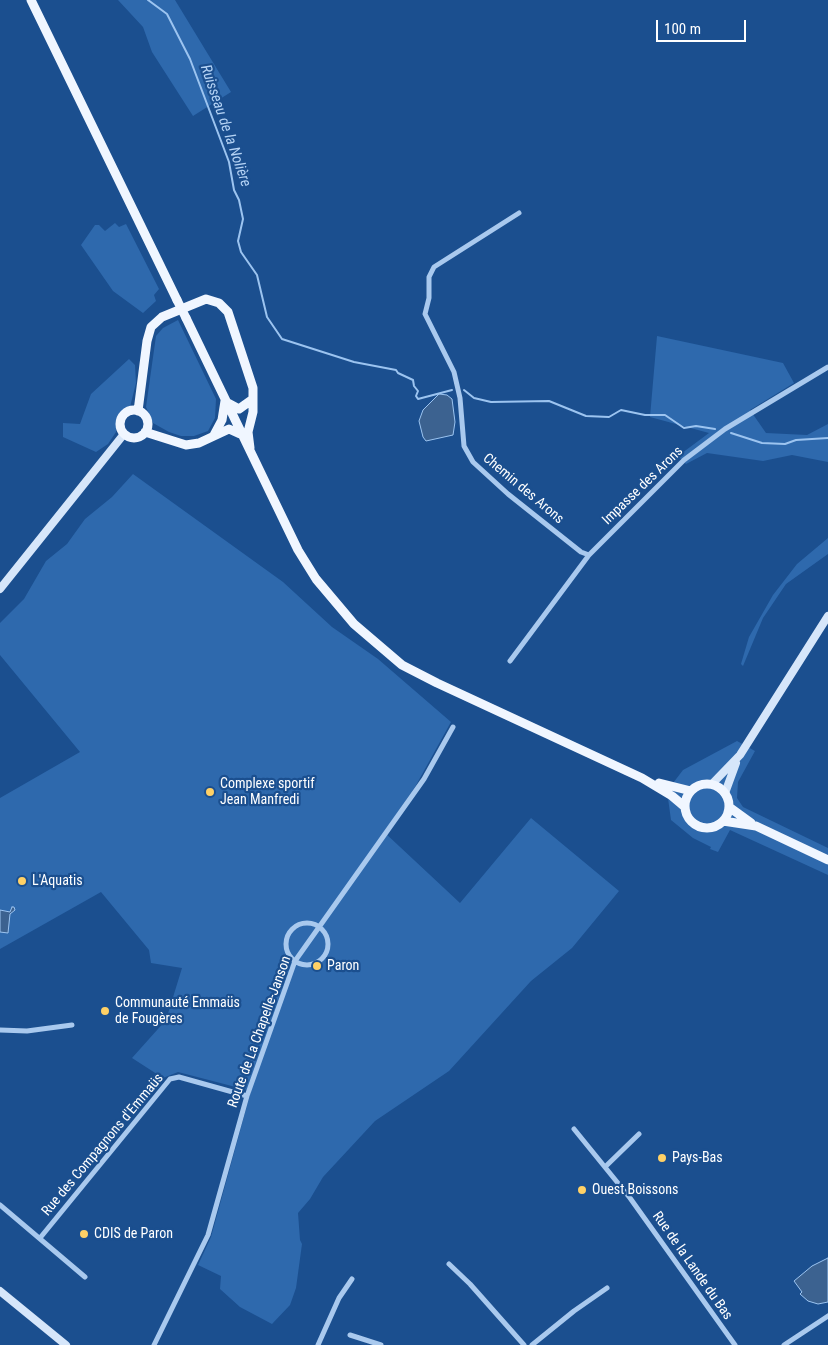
<!DOCTYPE html>
<html>
<head>
<meta charset="utf-8">
<style>
	body { margin:0 }
	#map { position:relative; width:828px; height:1345px; overflow:hidden; background:#1b4f8f; font-family:"Roboto Condensed",sans-serif }
	canvas { display:block }
	.scale { position:absolute; left:656px; top:20px; width:90px; height:22px; box-sizing:border-box; border:2px solid #fff; border-top:0; padding-left:6px; font-size:15px; line-height:18px; white-space:nowrap; color:#fff; -webkit-text-stroke:4px #1b4f8f; paint-order:stroke }
</style>
</head>
<body>
<div id="map">
<canvas width="828" height="1345"></canvas>
<div class="scale">100 m</div>
</div>
<script>
const c = document.querySelector('canvas').getContext('2d');
c.lineJoin = 'round';
function paint(path, color) { c.fillStyle = color; c.fill(path, 'evenodd'); }
const toPath = rows => new Path2D(rows.map(r => 'M' + r).join(''));
function trace(path, color, width, dash) { c.strokeStyle = color; c.lineWidth = width; c.lineCap = dash ? 'butt' : 'round'; c.setLineDash(dash || []); c.stroke(path); }
function write(font, color, halo, rows, align = 'center') {
  c.font = font + ' "Roboto Condensed",sans-serif'; c.lineWidth = 4.5; c.setLineDash([]); c.textBaseline = 'middle'; c.strokeStyle = halo; c.fillStyle = color; for (const [text, x, y, turn = 0] of rows) {
    c.save(); c.translate(x, y); c.rotate((+turn || 0) * Math.PI / 180); c.textAlign = isNaN(turn) ? turn : align; if (halo) c.strokeText(text, 0, 0); c.fillText(text, 0, 0); c.restore();
  }
}
paint(toPath([
	[118,0,175,0,231,92,193,116,152,52,143,27],
	[115,223,119,227,126,224,159,289,154,295,156,301,143,313,113,291,81,245,95,225,99,225,105,231],
	[178,320,216,399,215,418,208,431,194,436,181,436,169,432,153,423,146,407,156,336,163,328],
	[657,336,783,363,794,383,750,410,766,433,807,435,828,424,828,462,792,455,763,461,707,453,686,464,678,456,709,433,650,417],
	[129,359,135,365,136,383,130,407,118,417,116,432,108,444,96,452,63,437,63,423,80,424,91,394],
	[133,474,283,582,332,627,378,659,451,722,415,787,384,832,460,903,531,818,619,891,572,948,531,981,449,1071,375,1121,323,1177,310,1199,298,1213,300,1240,302,1244,296,1288,290,1305,272,1324,240,1307,220,1289,221,1276,198,1265,211,1237,251,1091,178,1072,163,1078,132,1058,166,1020,182,968,151,963,149,950,101,892,0,949,0,798,80,752,0,655,0,623,24,599,46,561,67,544,85,519,112,497],
	[828,538,828,554,786,584,763,618,743,666,741,664,749,637,773,595,797,564],
	[737,741,755,751,738,782,737,798,743,807,828,848,828,875,730,830,718,852,710,849,711,847,693,838,671,820,667,791,683,770]
]), '#2e69ad');
const water = toPath([
	[439,394,447,395,452,399,455,422,453,435,426,441,423,437,419,421,423,410,439,394],
	[12,907,14,907,15,910,10,914,8,933,0,932,0,910,10,912,12,907],
	[828,1258,828,1302,818,1304,808,1301,800,1294,802,1292,794,1281,812,1266,828,1258]
]);
paint(water, '#3c6290');
trace(water, '#9cc4f0', 1);
trace(toPath([
	[148,0,167,14,190,59,229,162,234,190,239,200,243,219,238,241,241,252,257,275,267,317,282,339,354,362,396,370,398,373,413,380,414,386,418,391,416,396,418,399,452,390],
	[464,390,474,398,491,402,549,401,586,416,609,417,621,410,645,415,665,415,684,428,696,426,715,429],
	[731,433,762,443,785,444,796,440,828,438]
]), '#9cc4f0', 2);
trace(toPath([
	[519,213,434,267,429,277,429,298,425,314,454,372,460,398,464,446,473,462,508,494,581,552,589,555],
	[510,661,589,555,684,460,725,429,828,367],
	'286 944a21 21 0 1 1 42 0a21 21 0 1 1-42 0Z',
	[0,1030,27,1031,72,1025],
	[574,1129,630,1198,735,1345],
	[605,1167,639,1134],
	[0,1205,85,1277],
	[40,1238,170,1079,179,1077,247,1096],
	[449,1264,470,1284,524,1345],
	[350,1335,381,1345],
	[154,1345,208,1235,247,1096,295,961,424,779,453,727],
	[318,1345,339,1298,352,1279],
	[532,1345,574,1311,607,1288],
	[784,1345,828,1316]
]), '#a9c9ee', 5);
trace(toPath([
	[0,589,124,434],
	[712,784,740,755,828,616],
	[725,793,736,763],
	[0,1291,66,1345]
]), '#d6e6fa', 8);
trace(toPath([
	[31,0,177,300],
	[186,318,298,550,316,579,354,624,402,665,437,683,642,778,672,796,685,807],
	[226,402,239,409,253,399],
	'120 424a14 14 0 1 1 28 0a14 14 0 1 1-28 0Z',
	[138,411,147,341,151,327,162,317,206,299,219,303,228,312,253,388,253,412,248,432,250,448],
	[145,432,186,445,199,443,229,429,240,434],
	[214,435,222,420,225,401],
	[659,783,691,791],
	'685 806a22 22 0 1 1 44 0a22 22 0 1 1-44 0Z',
	[729,807,751,823],
	[723,821,756,826,828,860]
]), '#f0f6ff', 9);
trace(toPath([
	[177,300,186,318]
]), '#f0f6ff', 9);
for (const [x, y, r, color] of [
	[210,792,5,"#ffd166"],
	[22,881,5,"#ffd166"],
	[317,966,5,"#ffd166"],
	[105,1011,5,"#ffd166"],
	[662,1158,5,"#ffd166"],
	[582,1190,5,"#ffd166"],
	[84,1234,5,"#ffd166"]
]) { const dot = new Path2D(); dot.arc(x, y, r, 0, 2 * Math.PI); c.fillStyle = color; c.fill(dot); trace(dot, '#1b4f8f', 2); }
write('14px', '#fff', '#1b4f8f', [
	["Impasse des Arons",643,486,-44],
	["Chemin des Arons",523,489,40],
	["Route de La Chapelle-Janson",260,1032,-70],
	["Rue des Compagnons d'Emmaüs",103,1145,-50],
	["Rue de la Lande du Bas",692,1266,55]
]);
write('14px', '#fff', '#1b4f8f', [
	["Complexe sportif",220,784],
	["Jean Manfredi",220,800],
	["L'Aquatis",32,881],
	["Paron",327,966],
	["Communauté Emmaüs",115,1003],
	["de Fougères",115,1019],
	["Pays-Bas",672,1158],
	["Ouest Boissons",592,1190],
	["CDIS de Paron",94,1234]
], 'left');
write('italic 15px', '#b5d3f5', '#1b4f8f', [
	["Ruisseau de la Nolière",225,126,71]
]);
</script>
</body>
</html>
